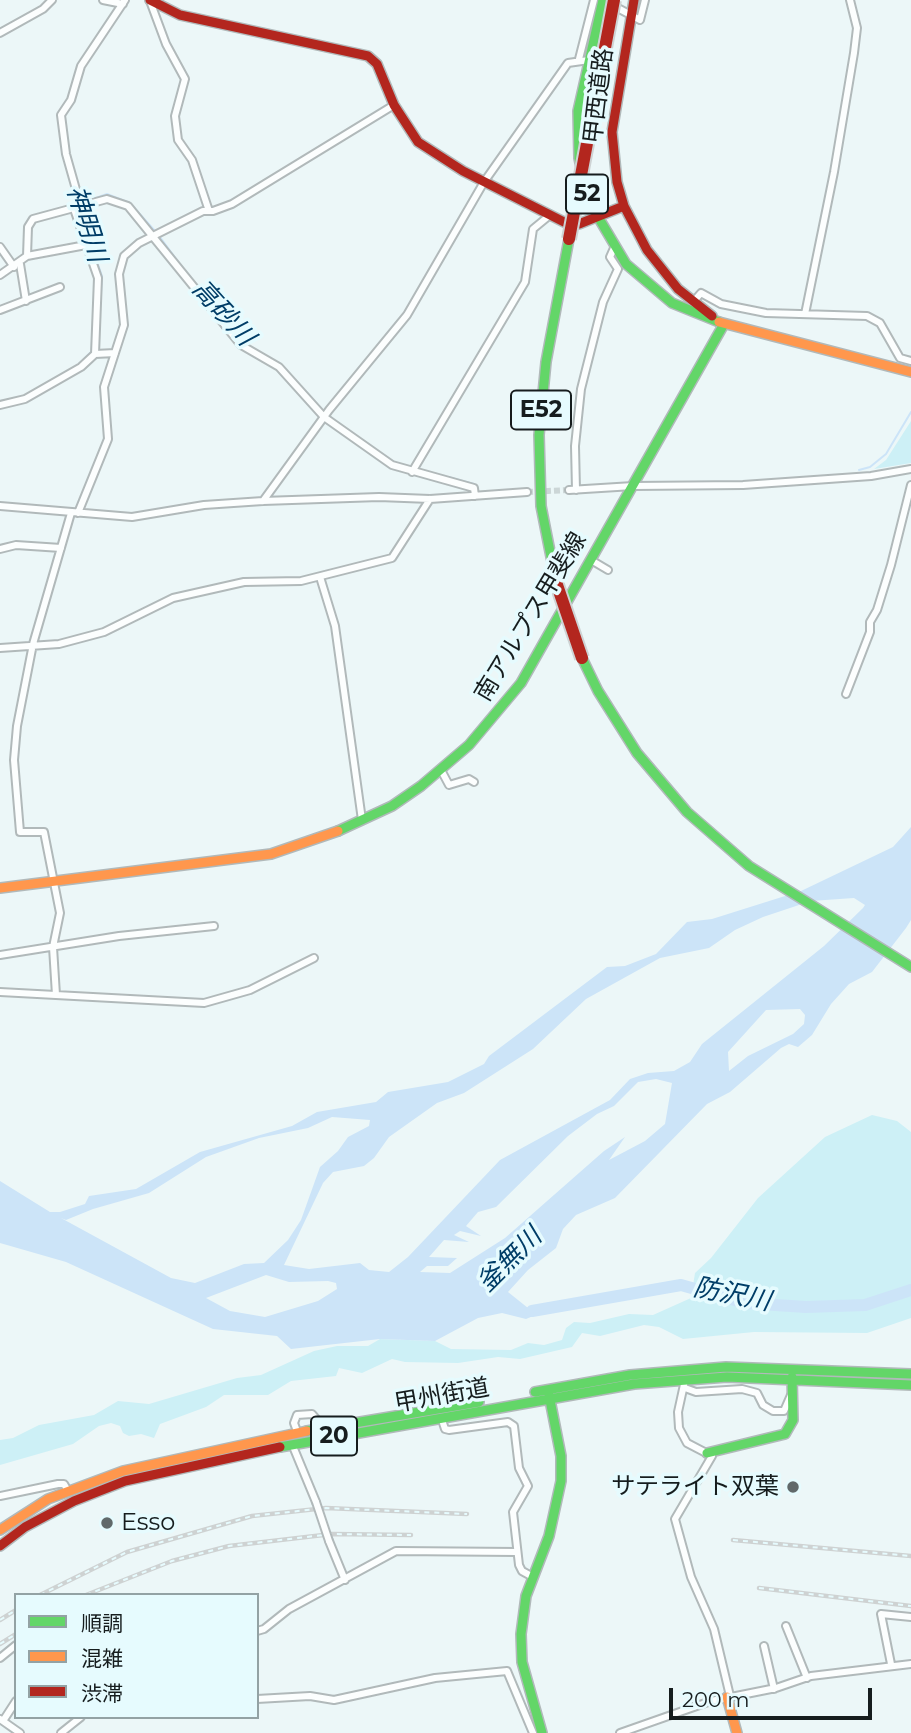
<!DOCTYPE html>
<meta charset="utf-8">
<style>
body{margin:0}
#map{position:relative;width:911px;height:1733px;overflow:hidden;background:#ecf7f8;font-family:Montserrat,"Noto Sans JP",sans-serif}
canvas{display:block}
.legend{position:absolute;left:14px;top:1593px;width:245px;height:126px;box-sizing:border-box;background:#e6fbfe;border:2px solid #93a2a4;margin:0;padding:9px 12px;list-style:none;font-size:21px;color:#161d1e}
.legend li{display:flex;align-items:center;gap:14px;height:35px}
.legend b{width:35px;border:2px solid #93a2a4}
.scale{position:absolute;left:669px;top:1688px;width:203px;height:32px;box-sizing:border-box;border:4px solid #161d1e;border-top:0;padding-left:9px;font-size:21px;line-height:24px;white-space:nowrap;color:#161d1e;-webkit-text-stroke:5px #e6fbfe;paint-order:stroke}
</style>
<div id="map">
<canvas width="911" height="1733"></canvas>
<ul class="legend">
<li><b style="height:9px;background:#63d668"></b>順調</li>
<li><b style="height:9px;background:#ff974d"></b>混雑</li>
<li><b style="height:9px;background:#b3261e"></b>渋滞</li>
</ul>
<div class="scale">200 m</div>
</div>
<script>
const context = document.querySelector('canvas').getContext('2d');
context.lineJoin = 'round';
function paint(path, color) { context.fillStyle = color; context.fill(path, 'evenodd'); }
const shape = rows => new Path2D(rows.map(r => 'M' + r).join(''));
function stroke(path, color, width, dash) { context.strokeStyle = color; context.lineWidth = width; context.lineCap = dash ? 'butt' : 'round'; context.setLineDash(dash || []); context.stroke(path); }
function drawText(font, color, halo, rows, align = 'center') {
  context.font = font + ' Montserrat,"Noto Sans JP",sans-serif'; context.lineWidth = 7; context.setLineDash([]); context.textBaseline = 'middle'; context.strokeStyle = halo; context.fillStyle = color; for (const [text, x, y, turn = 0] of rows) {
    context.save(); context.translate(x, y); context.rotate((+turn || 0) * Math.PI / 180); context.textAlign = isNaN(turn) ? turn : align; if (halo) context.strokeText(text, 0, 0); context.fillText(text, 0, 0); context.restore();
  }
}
paint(shape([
 [911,421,911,463,874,469,886,460],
 [872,1115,897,1121,911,1132,911,1318,867,1333,754,1332,683,1339,659,1327,644,1325,600,1336,582,1333,572,1347,520,1359,498,1357,458,1363,405,1362,392,1359,362,1373,339,1368,336,1376,291,1381,268,1395,224,1395,206,1407,160,1424,154,1438,141,1434,129,1436,123,1433,120,1426,111,1423,99,1426,73,1444,0,1465,0,1440,13,1438,39,1425,94,1415,118,1401,149,1404,237,1378,261,1375,314,1351,337,1346,368,1346,380,1339,435,1341,451,1349,511,1350,528,1343,544,1345,562,1340,566,1328,574,1322,590,1323,629,1314,653,1315,691,1298,695,1273,711,1258,758,1198,825,1137]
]), '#cdf0f6');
paint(shape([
 [911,827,911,920,906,928,872,972,849,984,831,1004,812,1035,798,1047,789,1044,781,1048,730,1092,707,1104,615,1198,576,1215,563,1229,556,1248,528,1270,508,1292,528,1308,550,1309,526,1319,502,1313,478,1318,435,1341,380,1339,291,1349,277,1336,213,1329,66,1262,0,1243,0,1181,50,1212,60,1212,85,1204,89,1196,136,1189,200,1152,292,1126,317,1112,376,1102,388,1092,448,1082,484,1064,489,1056,607,967,625,966,656,954,687,922,712,919,801,891,893,847],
 [854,898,865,905,863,908,824,946,702,1044,690,1062,674,1071,648,1073,630,1079,610,1100,500,1160,408,1257,389,1272,369,1270,360,1263,309,1269,284,1265,323,1183,333,1172,364,1166,374,1158,389,1137,437,1103,464,1093,533,1049,586,999,660,958,709,948,735,930,763,917,811,901],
 [800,1009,805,1015,804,1024,793,1034,748,1056,729,1071,728,1052,766,1010],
 [656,1079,672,1083,665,1124,645,1141,609,1160,625,1137,604,1151,505,1238,450,1273,420,1272,427,1266,448,1266,457,1258,429,1257,444,1240,469,1242,454,1235,460,1231,481,1236,466,1226,478,1212,496,1207,568,1136,597,1114,614,1106,638,1082],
 [332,1117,370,1120,369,1126,348,1137,338,1151,320,1167,301,1220,288,1240,264,1263,244,1264,195,1283,171,1278,61,1218,66,1220,93,1209,149,1193,206,1157,259,1138,308,1128],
 [266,1275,289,1282,328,1281,336,1283,337,1289,318,1301,265,1317,230,1311,206,1298]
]), '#cce4f8');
stroke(shape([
 [74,195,102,276,98,345],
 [87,201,107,194,130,203,155,231],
 [160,237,182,267],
 [76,367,92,351],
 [286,370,320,408],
 [24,396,53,380],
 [0,401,12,399],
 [330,417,341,425],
 [383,455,396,463],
 [859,470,870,467,886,454,911,412],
 [448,477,474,484]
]), '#cce4f8', 2);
stroke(shape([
 [532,1311,681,1285,745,1303,806,1307,865,1305,911,1290]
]), '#cce4f8', 12);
stroke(shape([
 [527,492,569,490]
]), '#ccd6d7', 6, [6, 3]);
const street = shape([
 [103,0,123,4],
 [150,1,166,44,185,79,175,116,178,140,192,160,209,211],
 [614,6,640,20,645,0],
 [0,33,43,9,52,0],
 [579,59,594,0],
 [81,207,66,154,61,115,71,100,81,66,125,0],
 [0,247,14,267],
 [27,256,86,245],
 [20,264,26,301],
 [0,275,27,256,28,227,33,219,107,199,128,206,241,345,279,367,324,417,392,465,474,488,475,496],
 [694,301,701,293,721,304,766,313,867,316,880,323,900,358,911,361],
 [0,310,60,287],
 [805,314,834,172,854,53,857,28,850,0],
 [95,354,115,353],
 [0,405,25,399,81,367,95,354,98,278,74,209],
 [412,472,525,282,533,229,550,215],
 [569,490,633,486,743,485,871,476,911,469],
 [576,490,575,446,581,389,603,302,618,269,610,257,614,248],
 [263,501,329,410,407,315,484,182,568,63,589,60],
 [0,506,132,517,204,505,263,501,379,497,430,499,527,492],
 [78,513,108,439,104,387,124,325,119,274,124,256,139,243,203,211,213,211,232,204,394,105],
 [0,549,16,545,61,548],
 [591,560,608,570],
 [320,577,335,626,362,820],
 [0,648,59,644,104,632,173,598,244,582,301,581,392,558,430,499],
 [846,694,870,632,870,622,877,610,891,565,911,485],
 [441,770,449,785,469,779,474,782],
 [0,955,119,936,214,926],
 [0,992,204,1003,250,990,314,958],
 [56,995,53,947,60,913,44,832,20,832,14,760,17,726,33,644,71,513],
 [685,1380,678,1412,679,1428,687,1443,712,1456,675,1519,691,1577,714,1629,730,1696],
 [685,1388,696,1392,742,1389,757,1393,763,1405,773,1411,784,1411,791,1395],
 [441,1417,445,1429,449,1430,508,1422,514,1426,519,1468,528,1486,513,1512,519,1565,522,1571,533,1577],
 [298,1434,294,1423,297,1415,312,1414,324,1428],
 [292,1444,316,1502],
 [0,1496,58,1484,64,1484,68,1491],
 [329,1541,345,1580],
 [786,1626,807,1678],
 [257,1631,264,1629,289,1609,396,1551,517,1552],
 [764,1646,774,1689],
 [0,1658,16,1645],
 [891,1664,881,1614,911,1617],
 [257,1699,310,1696,334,1700,435,1678,507,1671,533,1733],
 [0,1719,20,1733],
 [3,1721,16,1701],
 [61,1733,81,1717],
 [620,1733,711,1701,776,1688,811,1676,911,1664]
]);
const fast = shape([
 [603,0,578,111,579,158,588,200,626,264,672,303,719,322],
 [556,582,541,506,539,435,546,362,569,239],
 [582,658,598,691,637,753,687,812,749,866,911,967],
 [338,831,392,806,421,786,469,745,521,683,724,324],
 [535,1392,630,1375,726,1367,911,1374],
 [307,1431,479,1402],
 [280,1447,634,1384,727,1377,911,1385],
 [707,1453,785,1434,793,1420,792,1377],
 [542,1733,522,1662,521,1634,526,1596,549,1536,561,1481,561,1456,549,1395]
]);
const slow = shape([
 [719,322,911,372],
 [0,888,271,854,338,831],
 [0,1530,48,1499,123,1471,307,1431],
 [727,1697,737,1733]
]);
const jam = shape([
 [150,0,180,15,368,56,377,64,394,105,418,142,463,171,566,223,579,224,624,206],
 [634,0,612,132,617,182,624,206,647,250,678,289,712,316],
 [0,1546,25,1527,74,1501,125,1481,280,1447]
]);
stroke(street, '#b1b9ba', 10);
stroke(fast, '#b1b9ba', 12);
stroke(slow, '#b1b9ba', 12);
stroke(jam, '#b1b9ba', 12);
stroke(street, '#fcfefe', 6);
stroke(fast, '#63d668', 9);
stroke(slow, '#ff974d', 9);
stroke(jam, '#b3261e', 9);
const rail = shape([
 [733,1540,911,1556],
 [759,1588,911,1606],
 [40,1595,127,1552,252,1516,326,1508,467,1514],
 [86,1595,172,1561,229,1546,332,1534,411,1535],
 [0,1620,16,1610],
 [0,1644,16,1634]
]);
stroke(rail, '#ced2d2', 4.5);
stroke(rail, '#e6fbfe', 2, [5]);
const streetBridge = shape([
 [316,1502,329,1541]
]);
const jamBridge = shape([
 [569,239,614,0],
 [556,582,582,658]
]);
stroke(streetBridge, '#b1b9ba', 10, []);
stroke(jamBridge, '#ced3d4', 16, []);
stroke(streetBridge, '#fcfefe', 6);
stroke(jamBridge, '#b3261e', 12);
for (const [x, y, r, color] of [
 [793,1487,7,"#61696a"],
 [107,1523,7,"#61696a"]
]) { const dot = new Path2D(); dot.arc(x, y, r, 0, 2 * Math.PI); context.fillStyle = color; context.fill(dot); stroke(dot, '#e6fbfe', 2.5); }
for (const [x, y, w] of [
 [587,194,42],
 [541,410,60],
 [334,1436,46]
]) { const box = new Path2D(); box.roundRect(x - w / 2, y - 19.5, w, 39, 5); context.fillStyle = '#e6fbfe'; context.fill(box); stroke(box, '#161d1e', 2); }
drawText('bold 23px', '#161d1e', null, [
 ["52",587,194],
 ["E52",541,410],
 ["20",334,1436]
]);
drawText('24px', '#161d1e', '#e6fbfe', [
 ["甲西道路",599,96,-83],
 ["南アルプス甲斐線",531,617,-59],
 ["甲州街道",442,1396,-10]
]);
drawText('24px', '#161d1e', '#e6fbfe', [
 ["サテライト双葉",779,1487],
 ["Esso",121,1523,"left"]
], 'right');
drawText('italic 26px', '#003d67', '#e6fbfe', [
 ["神明川",86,224,73],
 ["高砂川",223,313,48],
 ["釜無川",510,1260,-45],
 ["防沢川",732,1295,11]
]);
</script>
